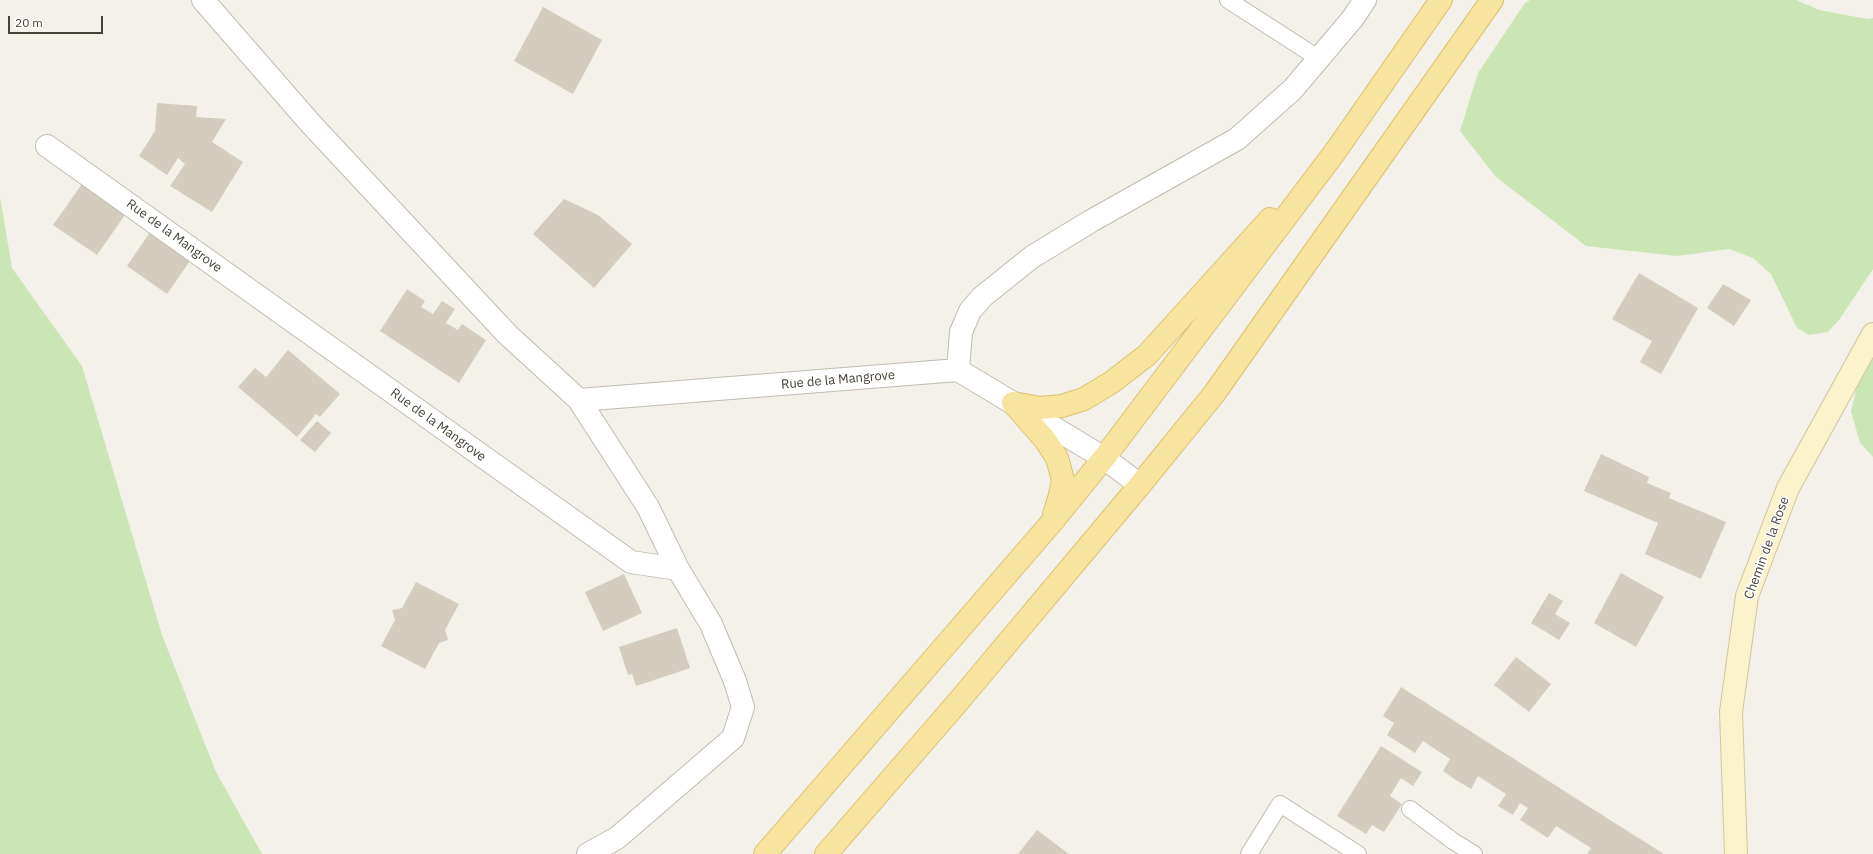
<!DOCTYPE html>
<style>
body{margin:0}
#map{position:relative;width:1873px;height:854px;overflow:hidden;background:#f3f1e9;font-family:"IBM Plex Sans",sans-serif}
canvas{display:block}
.scale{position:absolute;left:8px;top:16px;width:95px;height:18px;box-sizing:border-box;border:2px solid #474238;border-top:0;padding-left:5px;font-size:12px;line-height:14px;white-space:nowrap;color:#474238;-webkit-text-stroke:3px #fff;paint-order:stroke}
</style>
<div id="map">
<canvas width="1873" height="854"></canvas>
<div class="scale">20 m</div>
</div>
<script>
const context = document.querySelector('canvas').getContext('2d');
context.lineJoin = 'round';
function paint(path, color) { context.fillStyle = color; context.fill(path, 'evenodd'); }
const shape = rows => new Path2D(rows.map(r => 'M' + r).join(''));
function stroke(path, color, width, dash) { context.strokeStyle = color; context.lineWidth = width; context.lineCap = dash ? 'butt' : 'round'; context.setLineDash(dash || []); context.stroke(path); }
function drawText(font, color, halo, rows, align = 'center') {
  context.font = font + ' "IBM Plex Sans",sans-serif'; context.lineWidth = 3; context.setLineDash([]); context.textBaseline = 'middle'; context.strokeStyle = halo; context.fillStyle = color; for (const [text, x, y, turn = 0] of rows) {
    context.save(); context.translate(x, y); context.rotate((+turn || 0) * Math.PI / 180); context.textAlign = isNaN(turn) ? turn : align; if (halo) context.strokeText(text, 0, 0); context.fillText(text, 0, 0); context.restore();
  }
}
paint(shape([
 [1530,0,1796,0,1819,10,1867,19,1873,18,1873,269,1839,320,1828,332,1809,335,1797,328,1771,274,1753,258,1729,249,1677,256,1586,246,1496,177,1460,131,1478,73,1525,3],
 [0,197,12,268,82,366,162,635,216,772,262,854,0,854],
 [1873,356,1873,457,1860,443,1851,411,1858,382]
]), '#cce5b5');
paint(shape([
 [543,7,602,40,573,94,514,61],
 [157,103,197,106,196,117,226,119,212,142,243,162,212,212,170,186,185,164,178,158,167,175,139,156,155,131],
 [82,184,125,215,97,255,53,225],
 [564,199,598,215,632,244,594,288,533,234],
 [150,232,190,261,167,294,127,266],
 [1639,273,1698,308,1661,374,1640,362,1652,341,1612,319],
 [1723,284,1751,300,1734,326,1707,308],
 [407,289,425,301,421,307,433,314,442,301,455,309,446,323,458,330,462,324,486,340,459,383,380,331],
 [288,350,340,394,320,417,316,414,297,437,238,387,255,368,266,377],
 [317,421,331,433,315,452,300,440],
 [1601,454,1649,477,1647,483,1671,493,1669,498,1726,522,1701,579,1645,554,1658,523,1584,491],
 [1621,573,1664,597,1636,647,1594,623],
 [624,574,642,613,603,631,585,592],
 [416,582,459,604,445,630,448,640,439,643,425,669,381,646,395,620,392,610,402,608],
 [1549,593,1563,601,1555,614,1570,623,1559,640,1531,623],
 [677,628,690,668,636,686,632,674,628,675,619,647],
 [1516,657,1551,684,1529,712,1494,685],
 [1401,687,1610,820,1664,854,1587,854,1591,848,1556,826,1548,838,1520,820,1528,808,1520,803,1513,815,1498,806,1506,794,1478,776,1471,789,1456,780,1443,771,1450,759,1423,741,1415,753,1387,735,1394,723,1383,716],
 [1381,746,1422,772,1413,786,1401,778,1390,796,1402,804,1384,832,1372,825,1366,834,1337,816],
 [1037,830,1069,854,1018,854]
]), '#d4cdbf');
const service = shape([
 [1228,0,1318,58],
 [1410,809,1453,841,1474,854],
 [1249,854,1280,804,1358,854]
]);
const minor = shape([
 [203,0,311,124,507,334,579,400,958,370,1104,458,1140,485],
 [47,146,631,562,678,569,648,507,579,400],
 [958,370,961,332,970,311,982,297,1032,257,1091,221,1237,139,1293,89,1353,18,1365,0],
 [588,854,617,838,733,738,743,707,735,681,711,624,678,569]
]);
const secondary = shape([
 [1736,854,1731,712,1747,596,1788,488,1873,334]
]);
const primary = shape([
 [1013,403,1040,408,1062,406,1084,399,1112,382,1147,355,1270,219],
 [1013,403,1046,441,1057,458,1063,480,1060,495,1054,515],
 [765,854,1052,522,1104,458,1335,152,1441,0],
 [826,854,958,702,1140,485,1214,394,1492,0]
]);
stroke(service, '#c1bcaf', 18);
stroke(minor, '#c1bcaf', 24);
stroke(secondary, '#d0c69c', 24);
stroke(primary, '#dcc26f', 24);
stroke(service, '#fff', 16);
stroke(minor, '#fff', 22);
stroke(secondary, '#fbf3cc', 22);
stroke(primary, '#f7e49e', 22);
drawText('13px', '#474238', '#fff', [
 ["Rue de la Mangrove",174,236,36],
 ["Rue de la Mangrove",838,380,-5],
 ["Rue de la Mangrove",438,425,36],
 ["Chemin de la Rose",1767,548,-70]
]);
</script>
